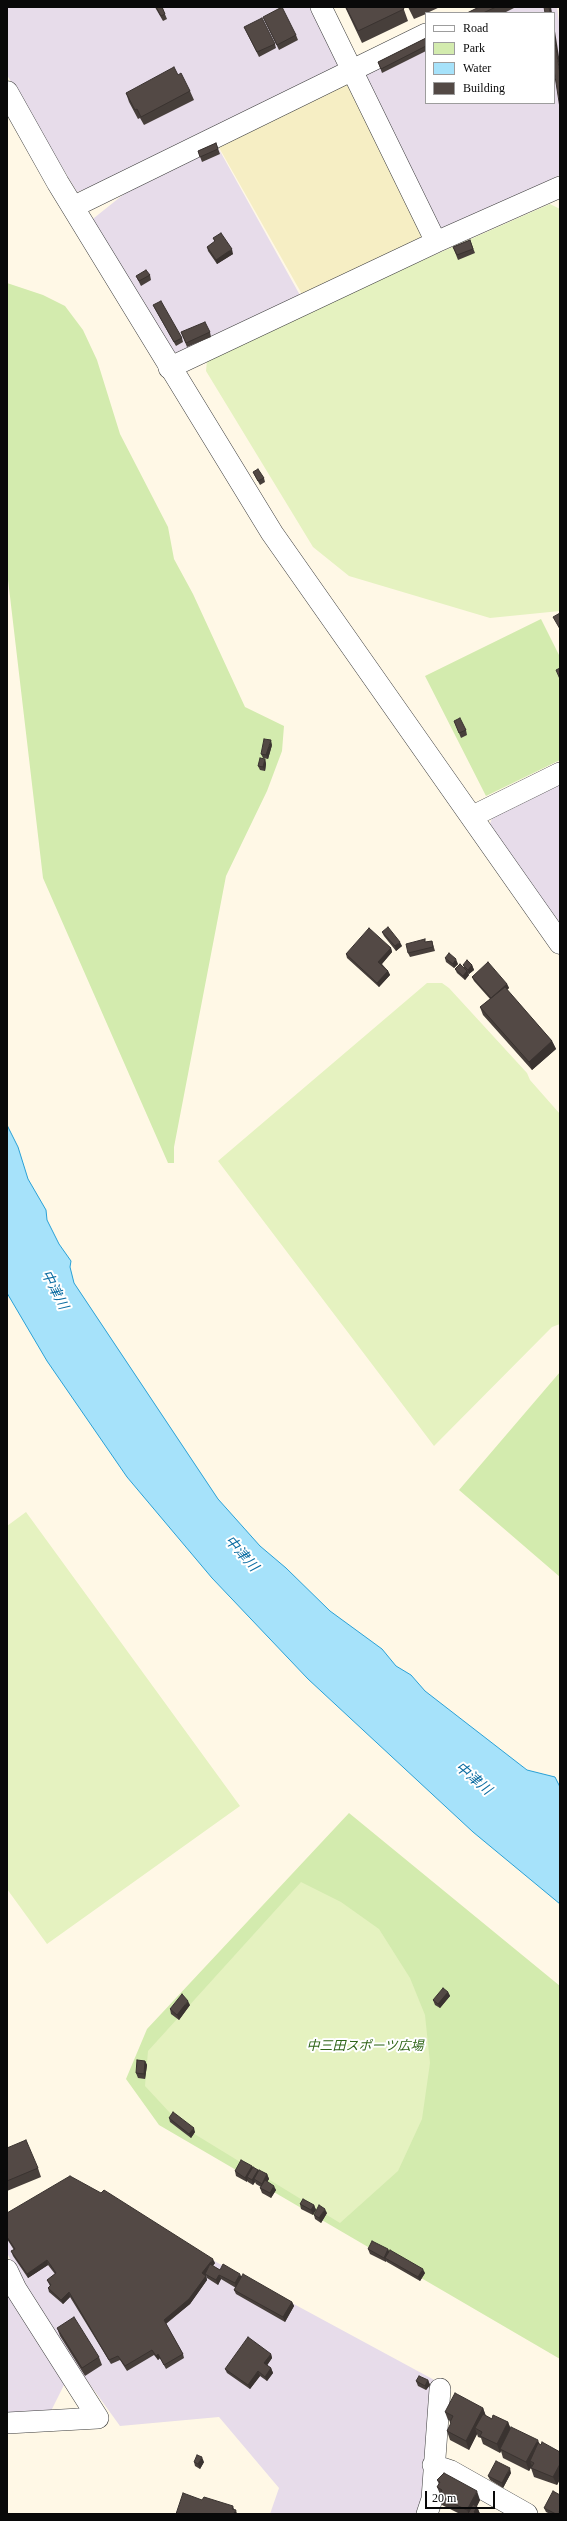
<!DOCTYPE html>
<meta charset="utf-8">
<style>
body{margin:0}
#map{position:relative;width:567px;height:2521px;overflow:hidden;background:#fff8e6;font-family:"Times New Roman",serif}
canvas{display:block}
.frame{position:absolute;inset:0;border:8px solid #090909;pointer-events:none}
.legend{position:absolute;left:425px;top:12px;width:130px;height:92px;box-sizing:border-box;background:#fff;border:1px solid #9d9d9d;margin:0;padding:5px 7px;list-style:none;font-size:12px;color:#090909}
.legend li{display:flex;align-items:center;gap:8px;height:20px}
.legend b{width:20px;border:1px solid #9d9d9d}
.scale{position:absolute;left:425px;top:2491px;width:70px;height:18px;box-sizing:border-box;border:2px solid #090909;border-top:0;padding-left:5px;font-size:12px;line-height:14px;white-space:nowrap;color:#090909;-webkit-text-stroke:3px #fff;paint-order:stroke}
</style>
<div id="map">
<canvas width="567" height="2521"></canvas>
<div class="frame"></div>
<ul class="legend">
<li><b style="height:5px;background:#fff"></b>Road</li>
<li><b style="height:11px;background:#d3ebae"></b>Park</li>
<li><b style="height:11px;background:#a6e2fa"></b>Water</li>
<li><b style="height:11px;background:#534945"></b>Building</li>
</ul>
<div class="scale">20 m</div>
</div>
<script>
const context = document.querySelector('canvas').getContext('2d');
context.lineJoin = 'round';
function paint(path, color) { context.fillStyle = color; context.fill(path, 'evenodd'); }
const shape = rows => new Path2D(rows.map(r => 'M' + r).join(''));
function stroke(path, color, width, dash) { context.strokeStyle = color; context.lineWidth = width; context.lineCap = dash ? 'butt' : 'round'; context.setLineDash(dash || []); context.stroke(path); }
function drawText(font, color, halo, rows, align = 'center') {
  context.font = font + ' "Times New Roman","Noto Sans JP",serif'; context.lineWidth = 4; context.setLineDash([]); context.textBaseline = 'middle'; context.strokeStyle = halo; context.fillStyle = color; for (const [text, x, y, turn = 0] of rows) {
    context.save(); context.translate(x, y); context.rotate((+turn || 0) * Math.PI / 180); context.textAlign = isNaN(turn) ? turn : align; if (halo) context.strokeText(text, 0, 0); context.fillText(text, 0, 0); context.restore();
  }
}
paint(shape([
 [7,7,310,7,341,70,136,171,77,192,7,75],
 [487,7,557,7,560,29,560,175,445,230,437,229,362,78,366,68,426,38,426,103,554,103,554,13,475,13],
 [216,144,301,297,182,354,170,351,89,222,139,182],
 [560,782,560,927,531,888,490,824,493,815],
 [73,2179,218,2263,438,2382,421,2514,270,2514,279,2488,219,2417,120,2426,46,2324,7,2253,7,2217],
 [7,2294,66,2381,50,2413,7,2415]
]), '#e7dcea');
paint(shape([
 [345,80,425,236,303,296,217,144]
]), '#f6eec4');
paint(shape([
 [7,283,43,295,65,306,83,330,97,360,120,434,168,527,174,559,193,594,245,707,284,726,282,751,267,791,226,876,174,1147,174,1163,168,1163,43,878,7,571],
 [541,619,560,657,560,760,486,796,425,676],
 [560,1372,560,1577,459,1490],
 [349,1813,560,1986,560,2359,159,2125,126,2079,147,2029]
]), '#d3ebae');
paint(shape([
 [550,204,560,209,560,611,490,618,349,576,313,547,206,371,207,361,335,299],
 [427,983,442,983,449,988,527,1073,530,1080,560,1114,560,1324,552,1327,434,1446,218,1161],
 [26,1512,240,1806,47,1944,7,1889,7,1526],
 [301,1882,341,1902,379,1929,410,1978,425,2015,430,2063,422,2119,398,2171,340,2223,183,2127,145,2086,148,2051]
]), '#e5f2c0');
const water = shape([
 [7,1125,18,1147,28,1179,46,1210,47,1220,59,1244,71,1261,70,1267,74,1283,218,1499,260,1546,286,1568,330,1611,382,1649,396,1666,411,1675,425,1691,527,1770,555,1777,560,1787,560,1904,473,1832,308,1679,212,1578,127,1477,47,1361,7,1293,7,1125]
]);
paint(water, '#a6e2fa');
stroke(water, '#29a0d6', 1);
const minor = shape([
 [73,207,426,34],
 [436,242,560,187],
 [169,368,436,242,321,7],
 [473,816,560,773],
 [7,2270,16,2289,98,2418,7,2423],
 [433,2465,451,2471,527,2514],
 [427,2514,432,2499,440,2389]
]);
const tertiary = shape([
 [7,92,58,183,272,533,560,943]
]);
stroke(minor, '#3c3c3c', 22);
stroke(tertiary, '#3c3c3c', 23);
stroke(minor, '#fff', 21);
stroke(tertiary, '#fff', 22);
paint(shape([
 [155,7,162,7,167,19,163,21,156,9],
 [345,7,403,7,408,21,362,43],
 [408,7,440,7,427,13,426,13,426,14,414,19],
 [479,7,516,7,504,13,467,13],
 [263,17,296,35,298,40,279,50],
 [244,27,275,44,276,48,259,57],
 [426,38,426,51,382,73,378,62],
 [178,75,190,91,194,100,144,125,140,118,138,119,129,102,126,93],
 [216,143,220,154,202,162,198,151],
 [213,238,233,254,217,264,208,251,207,247,215,242],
 [470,240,475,253,458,260,453,247],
 [150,275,151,280,141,286,136,276],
 [153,305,182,338,183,342,176,346,155,309],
 [181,332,210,332,211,337,187,347],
 [253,472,264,478,265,482,260,485,255,476],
 [454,721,466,730,467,735,461,738],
 [272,745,268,759,263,758,261,754],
 [265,759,266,764,265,771,260,770,258,766],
 [382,932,402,946,396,951,384,936],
 [432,941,435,951,410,957,408,953,425,942],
 [391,948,392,952,382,964,388,971,390,975,379,987,347,958,346,954],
 [445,958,458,964,454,968,446,962],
 [463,965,472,965,474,970,469,974,468,973,469,975,465,980,457,973,455,969,464,967],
 [472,977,507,984,509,988,507,990,552,1041,556,1049,532,1070,483,1015,480,1007,490,999,474,981],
 [448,1992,450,1996,440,2008,435,2005,433,2000],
 [190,2005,179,2020,171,2014,170,2009],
 [145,2061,147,2065,145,2079,138,2078,136,2073],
 [169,2118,195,2132,191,2138,170,2122],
 [7,2148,38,2168,41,2177,7,2191],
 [252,2166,253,2168,258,2170,259,2171,267,2174,269,2179,267,2182,276,2190,271,2198,262,2193,260,2188,261,2187,256,2184,255,2182,253,2185,248,2182,248,2180,247,2182,236,2176,235,2171],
 [300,2204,314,2205,316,2210,313,2215,301,2209],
 [7,2213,215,2263,213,2266,220,2270,241,2277,292,2302,294,2306,285,2322,236,2294,234,2290,236,2288,221,2279,218,2285,207,2278,206,2275,207,2280,190,2304,166,2324,183,2354,184,2358,166,2369,160,2358,158,2360,154,2355,127,2371,120,2360,111,2364,70,2297,63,2304,49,2292,48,2288,50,2286,47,2280,55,2274,48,2265,28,2278,13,2256,11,2251,14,2250,7,2239],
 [327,2213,321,2223,315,2219,314,2215],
 [368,2249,388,2249,389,2252,425,2273,420,2281,387,2262,386,2261,386,2262,370,2254],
 [57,2328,99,2357,102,2365,85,2376,60,2336],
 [271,2354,272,2358,267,2365,271,2368,273,2373,267,2381,260,2376,250,2389,227,2373,225,2369],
 [428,2380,430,2385,426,2390,418,2386,416,2381],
 [483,2408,486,2416,492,2419,508,2422,511,2429,539,2444,560,2452,560,2485,559,2481,557,2485,534,2477,531,2468,532,2466,529,2471,503,2458,501,2451,500,2453,483,2444,481,2438,478,2437,477,2434,469,2450,450,2440,447,2431,451,2425,450,2422,450,2421,448,2420,445,2412],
 [194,2462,204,2462,200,2469,195,2466],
 [511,2473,503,2488,490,2480,488,2476],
 [437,2480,480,2500,477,2506,480,2514,460,2514,442,2505,439,2497,440,2494,437,2487,439,2484],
 [544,2508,560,2514,550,2514,546,2512]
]), '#473f3b');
paint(shape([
 [549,7,551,7,552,13,550,13],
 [554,25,560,63,560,74,554,36],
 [232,249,233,254,217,264,216,260],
 [271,740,272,745,268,759,266,755],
 [265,759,266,764,265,771,263,767],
 [400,942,402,946,396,951,395,946],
 [391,948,392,952,380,966,378,962],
 [456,959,458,964,454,968,453,964],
 [472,965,474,970,469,974,468,970],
 [388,971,390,975,379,987,377,983],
 [467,971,469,975,465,980,463,976],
 [507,984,509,988,492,1002,491,998],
 [552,1041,556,1049,532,1070,529,1062],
 [448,1992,450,1996,440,2008,438,2004],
 [188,2001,190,2005,179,2020,177,2015],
 [145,2061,147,2065,145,2079,144,2074],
 [194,2128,195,2132,191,2138,189,2134],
 [252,2166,254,2171,247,2177,248,2180,247,2182,245,2178],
 [258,2170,260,2174,254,2179,255,2182,253,2185,252,2180],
 [267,2174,269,2179,263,2188,262,2184],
 [274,2186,276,2190,271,2198,270,2193],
 [314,2205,316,2210,313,2215,311,2210],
 [325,2209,327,2213,321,2223,319,2218],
 [388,2249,390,2253,385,2258,386,2261,386,2262,384,2258],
 [213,2259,215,2263,206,2274,205,2274,206,2275,204,2277,202,2273],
 [47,2260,48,2265,28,2278,27,2274],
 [423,2269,425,2273,420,2281,418,2277],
 [240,2274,242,2278,236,2288,235,2283],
 [219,2275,221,2279,218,2285,216,2280],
 [206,2276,207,2280,190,2304,165,2324,164,2320],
 [69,2292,70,2297,63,2304,61,2300],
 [292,2302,294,2306,285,2322,283,2317],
 [158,2354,160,2358,158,2360,156,2356],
 [271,2354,272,2358,266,2367,264,2363],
 [271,2368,273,2373,267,2381,265,2377],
 [258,2371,260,2376,250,2389,248,2385],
 [428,2380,430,2385,426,2390,425,2386],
 [483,2408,486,2417,475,2428,477,2434,469,2450,466,2441],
 [508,2422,511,2431,500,2449,501,2451,500,2453,497,2444],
 [538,2440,541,2448,530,2461,532,2466,529,2471,526,2462],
 [202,2457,204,2462,200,2469,198,2464],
 [560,2464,560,2479,558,2478,559,2481,557,2485,553,2477],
 [510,2468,511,2473,503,2488,502,2483],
 [477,2491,480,2500,473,2514,469,2514,467,2510],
 [233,2506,235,2512,236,2510,237,2514,234,2514,232,2509],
 [477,2507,480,2514,475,2514,474,2512]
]), '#3a3330');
const building = shape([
 [156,7,162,7,165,14,161,16,156,7],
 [282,7,296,35,277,45,263,17,282,7],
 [346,7,403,7,404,9,358,31,346,7],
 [479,7,496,7,483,13,467,13,479,7],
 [544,7,549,7,550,13,545,13,544,7],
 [262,18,275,44,257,52,244,27,262,18],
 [554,36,560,74,560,108,554,70,554,36],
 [426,38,426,46,381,69,378,62,426,38],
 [174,67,178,75,181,73,190,91,141,117,137,109,135,110,126,93,174,67],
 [216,143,218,149,200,157,198,151,216,143],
 [221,233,232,249,216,260,207,247,215,241,213,238,221,233],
 [470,240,473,249,457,255,453,247,470,240],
 [146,270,150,275,139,281,136,276,146,270],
 [161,301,182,338,174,342,153,305,161,301],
 [205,322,210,332,186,343,181,332,205,322],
 [258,469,264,478,258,481,253,472,258,469],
 [560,613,560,629,553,617,560,613],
 [560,668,560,679,556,670,560,668],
 [460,718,466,730,459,733,454,721,460,718],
 [264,739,271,740,266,755,261,754,264,739],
 [260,758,265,759,263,767,258,766,260,758],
 [388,927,400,942,395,946,382,932,388,927],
 [369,928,391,948,378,962,388,971,377,983,346,954,369,928],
 [425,939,425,942,432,941,433,947,408,953,406,944,425,939],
 [449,953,456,959,453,964,445,958,449,953],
 [467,960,472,965,468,970,463,965,467,960],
 [488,962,507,984,491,998,472,977,488,962],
 [460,964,467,971,463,976,455,969,460,964],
 [505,987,552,1041,529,1062,480,1007,505,987],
 [443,1988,448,1992,438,2004,433,2000,443,1988],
 [182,1994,188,2001,177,2015,170,2009,182,1994],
 [137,2060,145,2061,144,2074,136,2073,137,2060],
 [173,2112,194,2128,189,2134,169,2118,173,2112],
 [26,2140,38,2168,7,2181,7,2148,26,2140],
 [241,2160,252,2166,245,2178,235,2171,241,2160],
 [253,2167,258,2170,252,2180,247,2177,253,2167],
 [259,2170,267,2174,262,2184,254,2179,259,2170],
 [70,2176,101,2193,104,2190,213,2259,202,2273,206,2276,189,2299,164,2320,183,2354,164,2365,158,2354,156,2356,152,2350,125,2366,118,2356,109,2360,69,2292,61,2300,48,2288,51,2285,47,2280,56,2273,47,2260,27,2274,11,2251,15,2249,7,2237,7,2213,70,2176],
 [265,2180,274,2186,270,2193,260,2188,265,2180],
 [303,2199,314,2205,311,2210,300,2204,303,2199],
 [319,2205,325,2209,319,2218,314,2215,319,2205],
 [372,2241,388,2249,384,2258,368,2249,372,2241],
 [390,2250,423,2269,418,2277,385,2258,390,2250],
 [210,2264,220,2270,223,2264,240,2274,235,2283,219,2275,216,2280,205,2274,210,2264],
 [243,2274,292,2302,283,2317,234,2290,243,2274],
 [74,2317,99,2357,82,2368,57,2328,74,2317],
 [248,2337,271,2354,264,2363,271,2368,265,2377,258,2371,248,2385,225,2369,248,2337],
 [419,2376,428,2380,425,2386,416,2381,419,2376],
 [455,2393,483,2408,466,2441,447,2431,451,2423,450,2422,453,2416,445,2412,455,2393],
 [483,2414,492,2419,493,2415,508,2422,497,2444,480,2436,482,2432,475,2428,483,2414],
 [511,2427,538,2440,526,2462,500,2449,511,2427],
 [542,2442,560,2452,560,2455,559,2456,560,2457,560,2464,553,2477,531,2468,534,2463,530,2461,538,2443,541,2445,542,2442],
 [197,2455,202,2457,198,2464,194,2462,197,2455],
 [496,2461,510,2468,502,2483,488,2476,496,2461],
 [444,2473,477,2491,467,2510,439,2497,442,2490,437,2487,440,2482,437,2480,444,2473],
 [560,2473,560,2479,558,2478,560,2473],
 [553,2491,560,2495,560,2510,558,2514,556,2514,544,2508,553,2491],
 [183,2493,202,2500,204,2497,233,2506,232,2509,236,2510,234,2514,176,2514,183,2493],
 [473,2504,477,2507,474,2512,477,2514,468,2514,473,2504]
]);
paint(building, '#534945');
stroke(building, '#3a3330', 1);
drawText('italic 13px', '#2e6417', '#fff', [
 ["中三田スポーツ広場",365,2047]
]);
drawText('italic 14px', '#0c6da2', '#fff', [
 ["中津川",54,1290,63],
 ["中津川",241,1554,48],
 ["中津川",473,1779,40]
]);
</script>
